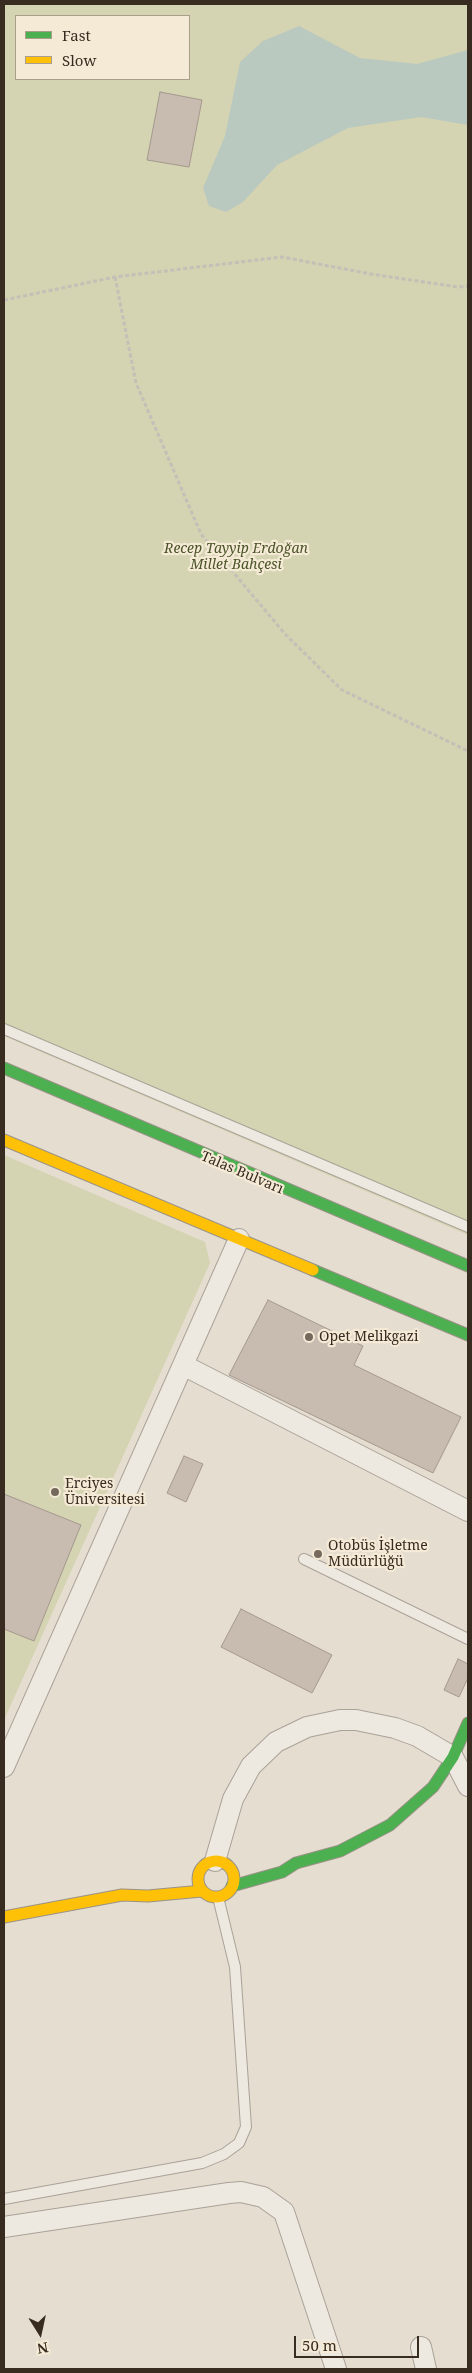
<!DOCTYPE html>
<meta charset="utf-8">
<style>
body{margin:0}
#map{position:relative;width:472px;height:2373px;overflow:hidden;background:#e5ddcf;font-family:"Noto Serif",serif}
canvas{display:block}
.frame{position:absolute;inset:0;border:5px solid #382b20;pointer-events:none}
.legend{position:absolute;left:15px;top:15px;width:175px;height:65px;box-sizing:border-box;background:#f4ead6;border:1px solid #a99e8d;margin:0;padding:6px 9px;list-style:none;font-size:15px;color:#382b20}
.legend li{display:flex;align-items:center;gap:10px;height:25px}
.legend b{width:25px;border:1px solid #a99e8d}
.north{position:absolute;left:15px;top:2308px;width:50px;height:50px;-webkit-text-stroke:4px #f4ead6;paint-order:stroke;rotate:170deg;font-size:14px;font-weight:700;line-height:20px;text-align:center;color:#382b20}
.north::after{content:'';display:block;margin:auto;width:18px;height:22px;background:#382b20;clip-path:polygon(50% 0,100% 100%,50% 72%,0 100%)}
.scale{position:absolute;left:294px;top:2336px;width:125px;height:22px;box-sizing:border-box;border:2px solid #382b20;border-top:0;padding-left:6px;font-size:15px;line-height:18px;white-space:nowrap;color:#382b20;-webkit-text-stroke:4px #f4ead6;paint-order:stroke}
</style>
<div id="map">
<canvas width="472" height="2373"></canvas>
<div class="frame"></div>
<ul class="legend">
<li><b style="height:6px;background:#4caf50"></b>Fast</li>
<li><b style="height:6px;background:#ffc107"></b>Slow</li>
</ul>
<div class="north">N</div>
<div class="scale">50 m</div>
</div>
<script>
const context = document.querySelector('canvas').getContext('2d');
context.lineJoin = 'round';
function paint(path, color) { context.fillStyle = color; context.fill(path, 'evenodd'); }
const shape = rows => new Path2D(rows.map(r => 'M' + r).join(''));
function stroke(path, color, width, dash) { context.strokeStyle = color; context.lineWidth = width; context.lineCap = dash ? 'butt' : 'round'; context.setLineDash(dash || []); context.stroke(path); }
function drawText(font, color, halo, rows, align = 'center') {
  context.font = font + ' "Noto Serif",serif'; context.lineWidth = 4.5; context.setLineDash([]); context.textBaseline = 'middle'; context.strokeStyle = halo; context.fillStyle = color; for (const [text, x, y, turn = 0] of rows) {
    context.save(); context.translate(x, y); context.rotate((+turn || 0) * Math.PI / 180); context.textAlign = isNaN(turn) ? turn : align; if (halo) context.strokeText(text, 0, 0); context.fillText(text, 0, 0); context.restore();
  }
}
paint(shape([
 [4,4,468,4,468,1235,4,1036],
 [16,16,189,16,189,79,16,79],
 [4,1155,205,1242,210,1263,4,1720]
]), '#d4d3b2');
paint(shape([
 [299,26,360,58,417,64,468,50,468,125,421,117,348,128,277,165,243,202,226,212,209,206,203,188,225,136,240,62,263,41]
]), '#bac9bf');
const building = shape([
 [160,92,202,100,189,167,147,160,160,92],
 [268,1300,363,1346,354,1365,461,1417,433,1473,229,1375,268,1300],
 [184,1456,203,1464,186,1502,167,1493,184,1456],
 [4,1494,81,1525,34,1641,4,1629,4,1494],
 [241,1609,332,1655,312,1693,221,1647,241,1609],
 [458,1659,468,1664,468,1678,459,1697,444,1690,458,1659]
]);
paint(building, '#c8bbb0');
stroke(building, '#a5998e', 1);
const lane = shape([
 [4,1029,468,1227],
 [304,1559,468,1639],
 [4,2199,202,2163,224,2154,239,2143,246,2127,235,1967,218,1897]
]);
const street = shape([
 [183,1365,468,1511],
 [4,1767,239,1239],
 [215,1861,233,1799,251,1766,276,1742,307,1727,340,1720,356,1720,395,1728,417,1736,453,1757,468,1786],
 [4,2227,229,2193,241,2192,263,2197,284,2212,336,2369],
 [421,2347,426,2369]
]);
const fast = shape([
 [4,1068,468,1266],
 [313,1270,468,1335],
 [232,1886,282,1872,296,1863,340,1851,390,1825,433,1787,453,1757,468,1723]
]);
const slow = shape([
 [4,1140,313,1270],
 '198 1879a18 18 0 1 1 36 0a18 18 0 1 1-36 0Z',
 [4,1917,122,1895,148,1896,202,1891]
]);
stroke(lane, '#aaa298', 12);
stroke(street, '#aaa298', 22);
stroke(fast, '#9a9288', 13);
stroke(slow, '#9a9288', 13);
stroke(shape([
 [115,277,136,383,201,534,285,634,342,690,468,751],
 [4,300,115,277,282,257,371,274,458,287,468,286]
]), '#c5bfb7', 3, [4, 2.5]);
stroke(lane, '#ede8e0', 10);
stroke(street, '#ede8e0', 20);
stroke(fast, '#4caf50', 11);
stroke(slow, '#ffc107', 11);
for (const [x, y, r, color] of [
 [309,1337,5,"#75695d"],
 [55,1492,5,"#75695d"],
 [318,1554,5,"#75695d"]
]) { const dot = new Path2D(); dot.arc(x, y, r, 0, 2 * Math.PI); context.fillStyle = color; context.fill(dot); stroke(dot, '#f4ead6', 2); }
drawText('italic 14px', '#4a5427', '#f4ead6', [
 ["Recep Tayyip Erdoğan",236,549],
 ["Millet Bahçesi",236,565]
]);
drawText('14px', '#382b20', '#f4ead6', [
 ["Talas Bulvarı",242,1173,23]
]);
drawText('14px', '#382b20', '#f4ead6', [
 ["Opet Melikgazi",319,1337],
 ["Erciyes",65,1484],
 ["Üniversitesi",65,1500],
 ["Otobüs İşletme",328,1546],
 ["Müdürlüğü",328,1562]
], 'left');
</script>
